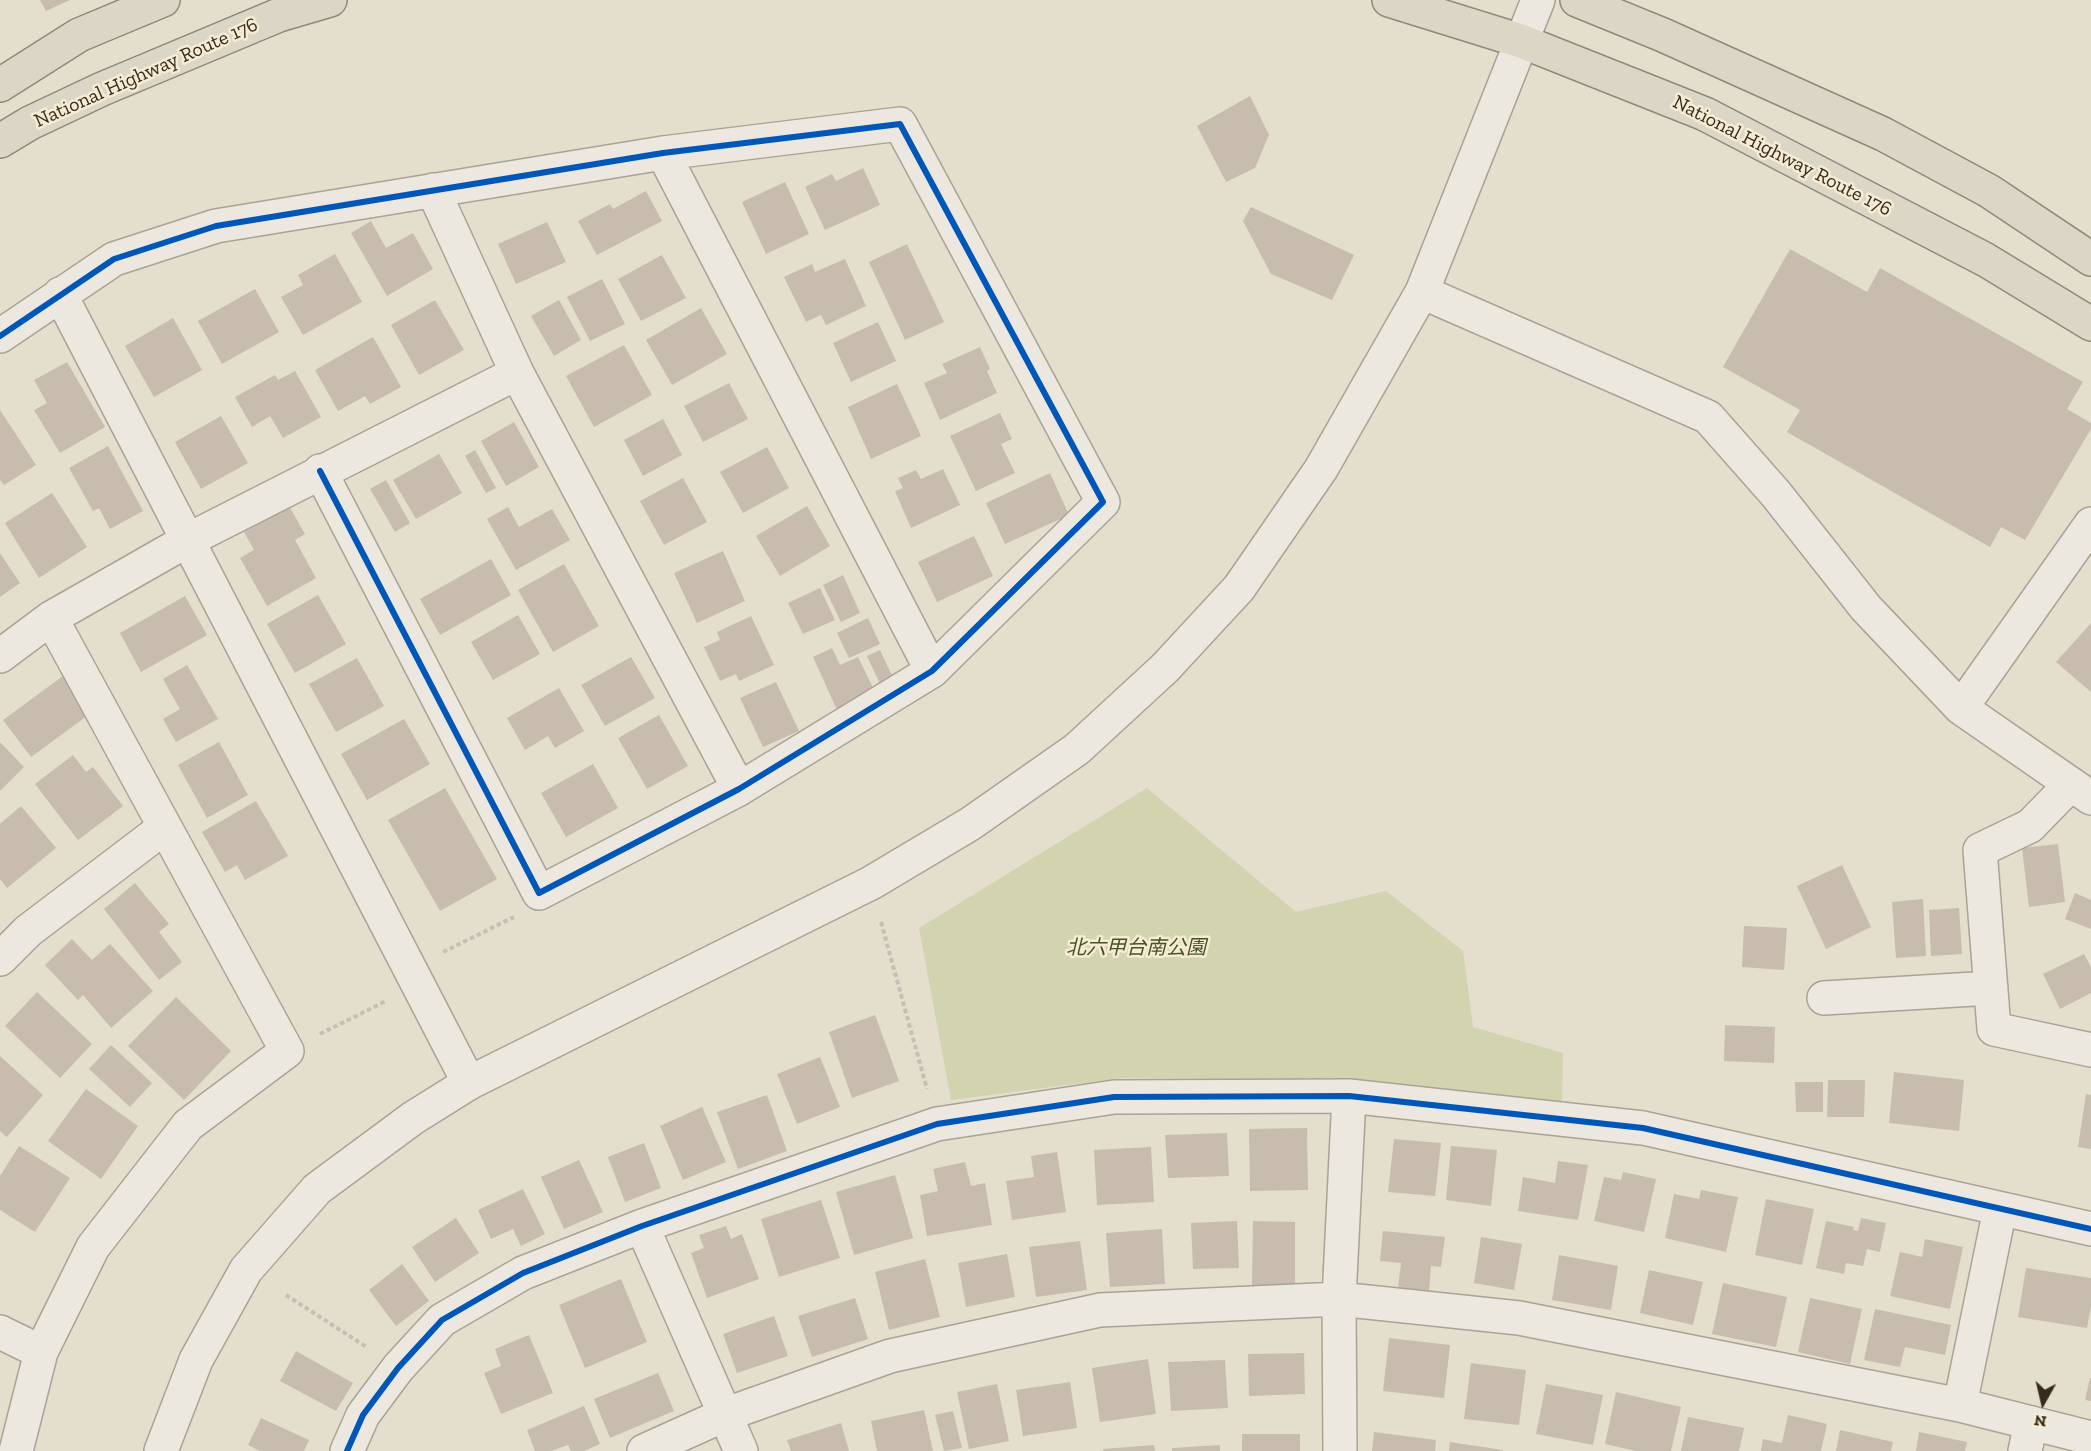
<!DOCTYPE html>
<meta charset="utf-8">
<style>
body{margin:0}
#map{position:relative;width:2091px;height:1451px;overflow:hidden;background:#e4decd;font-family:"Zilla Slab",serif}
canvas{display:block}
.north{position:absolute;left:2013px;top:1373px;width:60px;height:60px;-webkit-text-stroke:4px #f5ecd3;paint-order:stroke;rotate:188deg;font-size:16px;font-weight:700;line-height:24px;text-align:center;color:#382b1e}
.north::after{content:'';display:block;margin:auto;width:21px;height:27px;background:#382b1e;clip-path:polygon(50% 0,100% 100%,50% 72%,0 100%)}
</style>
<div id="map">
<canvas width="2091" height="1451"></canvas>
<div class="north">N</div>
</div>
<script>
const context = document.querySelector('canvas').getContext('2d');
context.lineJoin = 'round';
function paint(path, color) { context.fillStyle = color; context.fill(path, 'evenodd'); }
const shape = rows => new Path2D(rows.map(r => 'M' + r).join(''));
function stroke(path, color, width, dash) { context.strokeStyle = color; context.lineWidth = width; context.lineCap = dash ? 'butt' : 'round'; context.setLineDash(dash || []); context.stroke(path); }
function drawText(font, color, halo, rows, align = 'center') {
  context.font = font + ' "Zilla Slab","Noto Sans JP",serif'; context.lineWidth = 5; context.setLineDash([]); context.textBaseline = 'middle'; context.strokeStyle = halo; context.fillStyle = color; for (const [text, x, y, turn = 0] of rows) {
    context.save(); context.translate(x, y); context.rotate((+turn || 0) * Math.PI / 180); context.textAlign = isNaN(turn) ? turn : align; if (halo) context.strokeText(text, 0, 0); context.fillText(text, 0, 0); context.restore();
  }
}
paint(shape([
 [1147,788,1296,912,1386,891,1463,951,1473,1027,1563,1053,1562,1107,1347,1080,1121,1078,951,1100,919,928]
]), '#d2d4b0');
paint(shape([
 [40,0,70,0,46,11],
 [1250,96,1269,135,1255,168,1226,182,1197,126],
 [863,168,880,205,825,230,805,187,832,174,836,181],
 [785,182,809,234,766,254,742,202],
 [646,191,662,221,597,255,578,221,610,204,613,209],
 [1251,207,1354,255,1332,300,1271,274,1243,221],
 [371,221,386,248,413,233,433,269,387,296,351,233],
 [547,222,566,262,516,284,498,244],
 [907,244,944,322,905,340,869,262],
 [1790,249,1867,292,1880,268,2083,382,2067,409,2091,423,2091,429,2025,540,2001,527,1990,547,1787,432,1800,410,1723,367],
 [335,254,362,302,303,335,281,297,303,285,298,275],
 [662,255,686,298,641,321,618,279],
 [845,259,866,306,826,325,821,315,806,322,784,277,812,264,815,272],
 [602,279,625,324,590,341,567,297],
 [255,289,279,332,222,364,198,321],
 [435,300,464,350,419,375,391,325],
 [559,300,581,340,554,356,531,316],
 [701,308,727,354,672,385,646,340],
 [173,318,202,370,154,397,125,346],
 [878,322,896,361,851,382,833,343],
 [373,337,401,387,370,404,365,396,338,411,315,370],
 [624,345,652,395,594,427,566,376],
 [980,347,990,369,987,371,997,393,940,420,924,383,947,373,942,364],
 [67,362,105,427,60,453,34,410,47,403,34,380],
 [295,371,321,417,283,438,270,416,252,427,235,397,275,375,278,380],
 [729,383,748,419,703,442,684,406],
 [897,384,921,436,871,459,848,407],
 [0,410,36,465,4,485,0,480],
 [1000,413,1012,439,1001,444,1015,473,976,491,950,436],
 [221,416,248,463,201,489,175,442],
 [663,419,682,455,643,476,624,440],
 [514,422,539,467,506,486,481,441],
 [108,446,143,511,110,529,99,508,93,511,69,468],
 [767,447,789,488,743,513,720,472],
 [475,450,496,488,486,493,465,456],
 [439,454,462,493,416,519,393,480],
 [943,469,960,505,911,528,895,491,903,488,898,478,916,470,921,479],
 [1050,473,1069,515,1005,544,986,503],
 [683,478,707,522,664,545,640,501],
 [386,480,410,523,395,532,370,489],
 [52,493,87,547,39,578,5,523],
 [289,506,305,534,295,540,316,578,267,606,240,558,254,550,244,532],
 [807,506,830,546,780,576,756,536],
 [508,507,519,527,552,509,570,540,516,570,487,519],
 [974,536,993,576,937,602,918,562],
 [723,551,745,601,697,623,674,573],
 [0,553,20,583,0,597],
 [491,559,511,595,440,635,420,599],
 [564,564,599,626,553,652,518,590],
 [843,575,860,613,841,622,823,585],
 [820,588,835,620,803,634,788,603],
 [318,595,346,644,295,673,267,624],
 [185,596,207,635,141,672,120,633],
 [518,615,540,654,493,680,471,642],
 [751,616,774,665,739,681,736,674,720,681,704,647,720,640,717,632],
 [868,618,880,644,849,658,837,633],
 [2091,623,2091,692,2056,662],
 [832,648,840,665,858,657,875,692,837,710,813,657],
 [880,650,894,680,881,686,867,656],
 [631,657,655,698,605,726,581,685],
 [357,658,384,706,336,732,309,684],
 [187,665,218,719,176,742,163,719,180,709,163,679],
 [63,676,91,713,31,757,3,720],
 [776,682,799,731,763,747,740,698],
 [559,688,584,731,555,748,548,736,525,750,507,718],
 [659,715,688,766,647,789,618,738],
 [404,719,430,764,367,800,341,754],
 [0,742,24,767,0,791],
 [219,742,248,795,207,818,178,765],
 [73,755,86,772,93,767,123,806,78,840,35,784],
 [593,764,618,808,566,837,541,793],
 [445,788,497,879,440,911,388,820],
 [256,801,288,856,245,880,237,865,225,872,202,832],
 [21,806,56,848,7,888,0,879,0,824],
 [2058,844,2065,902,2029,907,2022,848],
 [1842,865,1871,927,1826,949,1797,886],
 [135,883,169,924,159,932,182,962,159,980,104,909],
 [2075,893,2091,900,2091,929,2065,919],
 [1923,899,1926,956,1896,958,1892,902],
 [1959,908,1962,954,1931,956,1929,910],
 [1744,926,1787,928,1784,970,1742,967],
 [72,939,92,960,110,944,153,991,111,1028,83,995,78,1000,45,965],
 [2084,954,2091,967,2091,993,2060,1009,2043,974],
 [37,992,92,1044,60,1078,5,1026],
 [176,997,231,1051,184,1100,128,1046],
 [875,1015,899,1081,852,1098,829,1032],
 [1725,1025,1775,1027,1774,1063,1724,1061],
 [111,1045,152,1083,130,1107,89,1069],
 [0,1056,43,1095,7,1137,0,1131],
 [820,1057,840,1107,797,1124,777,1074],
 [1894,1072,1964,1080,1959,1131,1889,1123],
 [1828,1080,1865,1080,1864,1117,1827,1117],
 [1795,1082,1823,1082,1823,1112,1796,1112],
 [86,1089,138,1126,101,1179,48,1141],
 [2086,1094,2091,1095,2091,1149,2078,1147],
 [767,1095,787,1151,738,1169,717,1112],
 [702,1107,726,1162,683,1180,660,1126],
 [1307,1128,1308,1190,1250,1191,1249,1129],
 [1227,1133,1229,1176,1168,1178,1165,1135],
 [1394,1139,1441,1143,1435,1196,1388,1192],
 [644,1143,661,1188,625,1202,608,1157],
 [19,1146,70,1178,35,1232,0,1210,0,1176],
 [1451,1146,1497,1150,1491,1206,1446,1200],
 [1151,1147,1154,1202,1097,1205,1094,1150],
 [1057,1152,1066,1212,1012,1220,1006,1181,1034,1177,1031,1156],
 [579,1160,603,1212,564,1229,541,1177],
 [1558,1161,1588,1165,1578,1220,1518,1211,1523,1177,1555,1183],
 [965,1162,971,1186,985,1183,992,1225,927,1236,920,1195,938,1191,933,1169],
 [1623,1172,1656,1179,1644,1232,1594,1221,1604,1177,1621,1180],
 [895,1175,913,1238,854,1255,836,1192],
 [523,1189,545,1234,521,1246,513,1229,491,1239,478,1210],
 [1701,1190,1738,1197,1726,1252,1665,1238,1674,1194,1699,1199],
 [1766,1199,1814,1209,1802,1265,1755,1255],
 [821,1200,840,1258,779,1277,761,1219],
 [456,1218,479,1253,435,1282,412,1247],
 [1861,1218,1886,1223,1880,1252,1867,1249,1863,1266,1846,1263,1844,1274,1816,1268,1826,1221,1854,1227,1853,1230,1858,1231],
 [1237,1221,1239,1268,1193,1269,1191,1223],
 [1253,1221,1295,1222,1295,1286,1252,1285],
 [726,1226,731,1239,742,1234,759,1279,707,1298,691,1253,704,1248,699,1235],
 [1162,1229,1165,1284,1110,1287,1106,1233],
 [1383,1231,1445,1237,1441,1267,1431,1266,1429,1291,1398,1288,1401,1263,1380,1261],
 [1481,1237,1522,1244,1514,1290,1474,1283],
 [1925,1239,1963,1247,1950,1309,1890,1296,1900,1252,1922,1257],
 [1080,1241,1087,1290,1036,1297,1029,1247],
 [1007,1254,1015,1297,966,1307,958,1263],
 [1559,1255,1618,1266,1611,1310,1552,1300],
 [925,1259,940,1317,889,1330,875,1272],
 [402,1264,429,1301,396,1326,369,1290],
 [2026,1268,2091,1278,2091,1306,2087,1328,2018,1317],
 [1649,1270,1703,1282,1693,1325,1640,1313],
 [621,1279,647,1342,585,1368,559,1305],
 [1723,1283,1787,1297,1776,1347,1712,1334],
 [855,1298,868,1339,812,1357,798,1316],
 [1810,1298,1862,1309,1850,1364,1798,1352],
 [1875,1309,1951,1325,1945,1355,1905,1347,1900,1367,1864,1360],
 [774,1316,788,1356,737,1373,723,1334],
 [529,1335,553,1393,501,1414,484,1373,501,1366,495,1349],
 [1389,1338,1450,1345,1444,1398,1383,1391],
 [296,1351,353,1383,336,1411,280,1381],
 [1304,1353,1305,1394,1249,1396,1248,1354],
 [1148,1359,1156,1414,1100,1422,1092,1368],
 [1225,1360,1228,1408,1171,1411,1168,1362],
 [1471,1363,1526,1370,1519,1425,1464,1419],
 [658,1373,674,1411,610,1438,594,1399],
 [2090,1378,2091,1378,2091,1401,2085,1400],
 [1070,1382,1077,1428,1023,1436,1016,1390],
 [997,1384,1009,1441,969,1449,957,1392],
 [1546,1384,1603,1395,1593,1445,1536,1434],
 [1616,1392,1681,1407,1671,1451,1636,1451,1605,1444],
 [584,1406,600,1444,584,1451,571,1451,568,1445,551,1451,535,1451,527,1430],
 [924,1410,933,1451,877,1451,871,1421],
 [953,1411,962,1448,944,1451,935,1415],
 [1788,1415,1827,1424,1821,1451,1761,1451,1763,1439,1782,1443],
 [1688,1417,1744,1428,1739,1451,1681,1451],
 [261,1418,309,1440,304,1451,260,1451,248,1445],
 [841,1423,849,1451,791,1451,787,1440],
 [1840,1430,1893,1442,1891,1451,1836,1451],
 [1374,1432,1436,1440,1435,1451,1372,1451],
 [1919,1432,1967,1442,1965,1451,1916,1451],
 [1242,1434,1300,1434,1300,1451,1242,1451],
 [1450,1442,1503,1450,1503,1451,1449,1451],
 [1154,1445,1155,1451,1103,1451,1103,1449],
 [1220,1445,1220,1451,1172,1451,1172,1448]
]), '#c8bcae');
const minor = shape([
 [663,153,932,671],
 [433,190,517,373,739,789],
 [1422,292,1708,417,1776,494,1866,608,1961,708,2091,798],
 [60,294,469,1083],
 [0,336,114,259,216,226,663,153,900,124,1103,502,932,671,739,789,539,893,320,471],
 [0,656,51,618,188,540,517,373],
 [1961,708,2091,524],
 [2071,784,2030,826,1980,850,1994,1029,2091,1050],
 [0,959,28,931,165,827],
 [1824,998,1991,988],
 [642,1226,741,1451],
 [0,1332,41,1352],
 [1960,1405,2000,1209],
 [16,1451,41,1352,93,1247,188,1125,287,1051,51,618],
 [347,1451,363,1415,398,1368,442,1320,523,1273,642,1226,937,1124,1114,1097,1349,1096,1643,1128,2091,1229],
 [644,1451,724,1415,890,1356,1100,1310,1339,1299,1519,1318,1960,1405,2091,1438],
 [1340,1451,1339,1299,1349,1096]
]);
const tertiary = shape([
 [161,1451,196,1360,246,1270,317,1189,413,1118,469,1083,871,883,970,824,1077,749,1165,668,1239,588,1321,469,1422,292,1538,0],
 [2025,1451,2031,1423]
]);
const trunk = shape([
 [1389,0,1521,41,1705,114,1986,260,2091,324],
 [1577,0,1663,35,1883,134,1989,191,2091,259],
 [0,85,79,35,163,0],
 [0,141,30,123,102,89,279,15,330,0]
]);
stroke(minor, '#a9a396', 36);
stroke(tertiary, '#a9a396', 36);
stroke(trunk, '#8f887d', 36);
stroke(shape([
 [881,922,927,1089],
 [443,952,514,917],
 [320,1034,386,1001],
 [286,1295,368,1348]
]), '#c5bfb5', 4, [4.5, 3]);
stroke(minor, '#ece8df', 33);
stroke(tertiary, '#ece8df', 33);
stroke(trunk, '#dcd6c7', 33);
stroke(shape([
 [0,336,114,259,216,226,663,153,900,124,1103,502,932,671,739,789,539,893,320,471],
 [347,1451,363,1415,398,1368,442,1320,523,1273,642,1226,937,1124,1114,1097,1349,1096,1643,1128,2091,1229]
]), '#0057b8', 6);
drawText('20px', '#382b1e', '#f5ecd3', [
 ["National Highway Route 176",146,73,-24],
 ["National Highway Route 176",1782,156,27]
]);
drawText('italic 20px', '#465425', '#f5ecd3', [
 ["北六甲台南公園",1136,948]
]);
</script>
